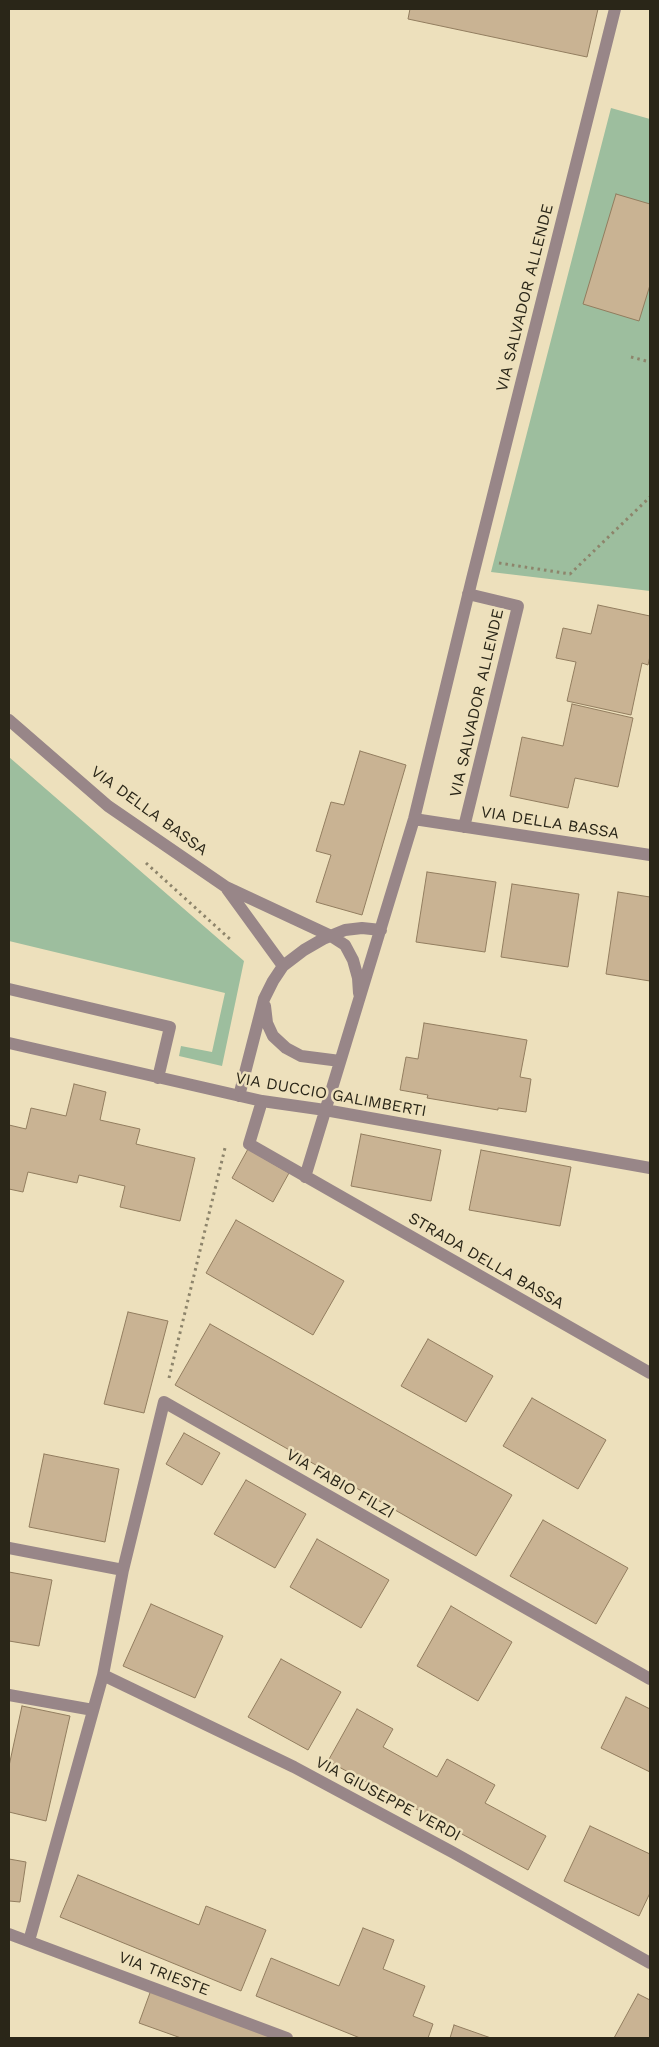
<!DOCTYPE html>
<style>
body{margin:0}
#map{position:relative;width:659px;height:2047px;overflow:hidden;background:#ede0bc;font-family:"Work Sans",sans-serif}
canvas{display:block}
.frame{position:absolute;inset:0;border:10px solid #2a2618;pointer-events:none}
</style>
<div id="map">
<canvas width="659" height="2047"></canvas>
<div class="frame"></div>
</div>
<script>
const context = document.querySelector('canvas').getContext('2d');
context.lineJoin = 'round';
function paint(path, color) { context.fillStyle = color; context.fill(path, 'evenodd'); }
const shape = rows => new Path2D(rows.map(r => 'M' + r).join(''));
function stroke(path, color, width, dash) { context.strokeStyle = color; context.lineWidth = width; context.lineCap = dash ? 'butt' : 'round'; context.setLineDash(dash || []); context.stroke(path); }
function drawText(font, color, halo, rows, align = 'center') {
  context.font = font + ' "Work Sans",sans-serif'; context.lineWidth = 5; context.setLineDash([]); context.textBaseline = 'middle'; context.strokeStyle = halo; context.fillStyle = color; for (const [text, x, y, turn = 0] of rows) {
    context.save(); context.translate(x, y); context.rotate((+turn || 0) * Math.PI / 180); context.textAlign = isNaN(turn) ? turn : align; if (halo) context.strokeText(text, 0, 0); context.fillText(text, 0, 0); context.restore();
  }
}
paint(shape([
 [611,108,650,119,650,591,491,572],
 [9,757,244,961,222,1066,179,1056,181,1046,212,1052,225,993,9,941]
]), '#9dbe9e');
const building = shape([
 [410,9,598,9,587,57,408,19,410,9],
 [616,194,650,204,650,285,639,321,583,304,616,194],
 [598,605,650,616,650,656,648,665,642,663,631,715,567,701,576,662,556,658,563,628,591,634,598,605],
 [572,704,633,718,618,787,575,778,568,808,510,796,522,737,563,746,572,704],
 [360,751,406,765,362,915,316,902,331,855,316,851,331,802,344,805,360,751],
 [427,872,496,882,485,952,416,942,427,872],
 [512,884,579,894,568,967,501,957,512,884],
 [618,892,650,897,650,981,606,974,618,892],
 [424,1023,527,1040,520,1077,531,1079,526,1112,498,1108,498,1110,427,1098,428,1095,400,1090,406,1057,418,1059,424,1023],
 [74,1084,106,1092,100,1120,140,1129,136,1144,195,1158,180,1221,120,1207,125,1186,79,1175,77,1183,28,1172,23,1192,9,1189,9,1125,26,1129,31,1108,66,1116,74,1084],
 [361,1134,441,1150,431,1201,351,1186,361,1134],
 [248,1149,289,1173,273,1202,232,1178,248,1149],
 [481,1150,571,1167,560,1226,469,1210,481,1150],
 [236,1220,344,1281,313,1335,206,1273,236,1220],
 [128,1312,168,1321,144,1413,104,1404,128,1312],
 [210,1324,512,1495,476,1556,175,1385,210,1324],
 [428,1339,493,1376,466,1422,401,1386,428,1339],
 [532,1398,606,1440,578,1489,503,1446,532,1398],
 [184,1433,220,1453,202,1485,166,1464,184,1433],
 [44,1454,119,1469,105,1542,29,1527,44,1454],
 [246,1480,306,1514,275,1568,214,1534,246,1480],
 [543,1520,628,1568,596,1624,510,1576,543,1520],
 [317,1539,389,1580,361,1628,290,1587,317,1539],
 [9,1572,52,1580,39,1646,9,1641,9,1572],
 [151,1604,223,1636,195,1698,123,1666,151,1604],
 [451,1606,512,1642,478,1701,417,1666,451,1606],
 [281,1659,341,1692,308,1750,248,1717,281,1659],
 [626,1697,650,1709,650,1772,601,1748,626,1697],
 [22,1706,70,1716,46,1821,9,1812,9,1766,22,1706],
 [357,1709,393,1729,383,1747,437,1777,447,1759,495,1785,485,1803,546,1836,528,1870,328,1761,357,1709],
 [590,1826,650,1854,650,1893,639,1916,564,1881,590,1826],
 [9,1859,26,1862,20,1902,9,1901,9,1859],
 [78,1875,199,1925,206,1906,266,1930,241,1991,60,1917,78,1875],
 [363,1928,394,1940,383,1969,425,1986,413,2016,433,2024,428,2038,360,2038,256,1996,271,1958,339,1986,363,1928],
 [151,1990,281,2038,181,2038,139,2023,151,1990],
 [638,1994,650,2000,650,2038,614,2038,638,1994],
 [454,2025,491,2038,450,2038,454,2025]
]);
paint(building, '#c9b393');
stroke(building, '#927d5f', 1);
stroke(shape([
 [631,357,650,362],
 [499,563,570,574,650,497],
 [146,863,232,941],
 [169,1378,225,1148]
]), '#8d846b', 3, [2.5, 4]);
stroke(shape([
 [9,720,108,806,226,887,331,936,345,945,353,960,358,978,359,993],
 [414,819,650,855],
 [464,827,518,606,468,594],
 [227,889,283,966],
 [9,989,170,1027,158,1078],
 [265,1006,267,1023,273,1036,286,1048,301,1056,340,1061],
 [9,1043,262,1101,325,1110,650,1168],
 [239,1096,264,999,273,981,283,966,304,950,323,939,345,930,362,928,381,930],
 [262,1101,249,1144,650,1373],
 [305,1177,414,819,472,579,615,9],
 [9,1548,123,1570],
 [103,1675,294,1767,454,1853,650,1963],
 [9,1695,93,1710],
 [9,1934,287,2038],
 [29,1941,103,1675,123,1570,164,1402,650,1679]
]), '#988688', 12);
drawText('16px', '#2a2618', '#ede0bc', [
 ["VIA SALVADOR ALLENDE",525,298,-76],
 ["VIA SALVADOR ALLENDE",477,703,-77],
 ["VIA DELLA BASSA",149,811,36],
 ["VIA DELLA BASSA",550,823,9],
 ["VIA DUCCIO GALIMBERTI",331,1095,10],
 ["STRADA DELLA BASSA",486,1261,30],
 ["VIA FABIO FILZI",340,1484,30],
 ["VIA GIUSEPPE VERDI",388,1799,28],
 ["VIA TRIESTE",164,1974,21]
]);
</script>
